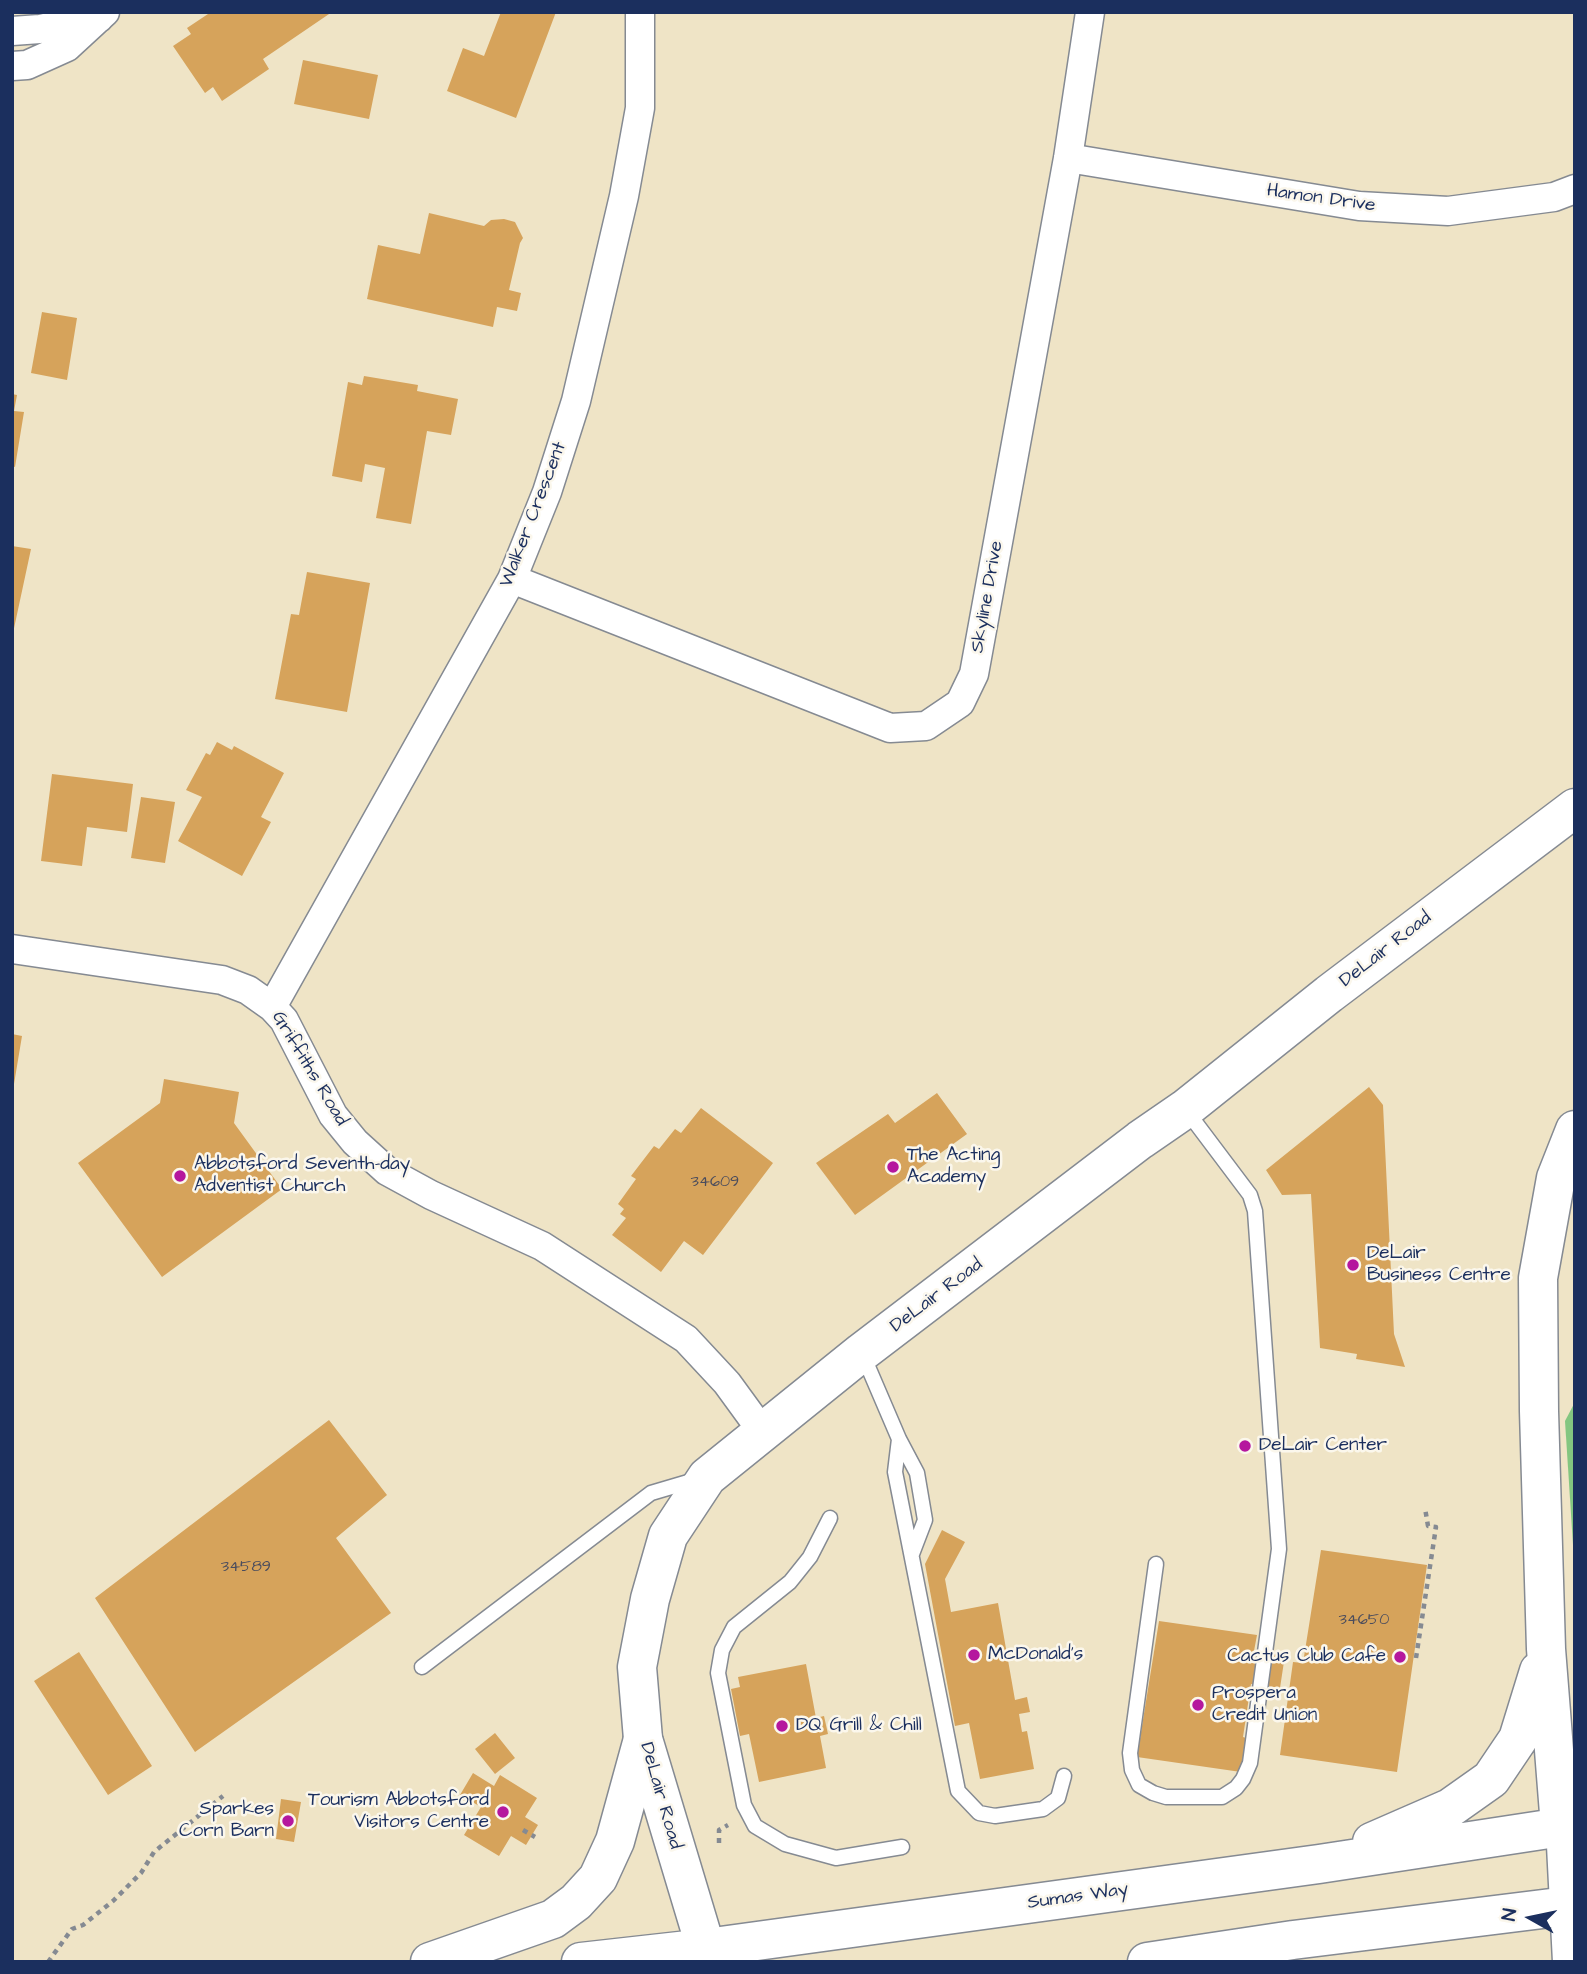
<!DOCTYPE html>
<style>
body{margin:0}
#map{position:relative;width:1587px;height:1974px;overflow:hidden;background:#efe4c6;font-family:"Architects Daughter",sans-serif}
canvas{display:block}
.frame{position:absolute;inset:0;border:14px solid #1b2f5e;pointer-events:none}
.north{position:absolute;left:1496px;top:1883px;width:70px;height:70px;-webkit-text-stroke:5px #fbf7ec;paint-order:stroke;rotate:279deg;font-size:19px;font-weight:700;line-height:28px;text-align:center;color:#1b2f5e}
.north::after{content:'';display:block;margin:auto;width:24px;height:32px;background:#1b2f5e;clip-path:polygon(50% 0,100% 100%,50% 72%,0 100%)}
</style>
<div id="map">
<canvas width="1587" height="1974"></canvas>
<div class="frame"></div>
<div class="north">N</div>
</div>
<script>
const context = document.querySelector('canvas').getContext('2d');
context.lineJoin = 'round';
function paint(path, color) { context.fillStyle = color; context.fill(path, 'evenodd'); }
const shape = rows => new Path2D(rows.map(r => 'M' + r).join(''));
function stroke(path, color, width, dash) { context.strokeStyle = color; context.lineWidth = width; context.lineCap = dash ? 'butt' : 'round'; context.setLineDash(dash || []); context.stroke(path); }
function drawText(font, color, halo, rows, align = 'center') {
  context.font = font + ' "Architects Daughter",sans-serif'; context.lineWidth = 5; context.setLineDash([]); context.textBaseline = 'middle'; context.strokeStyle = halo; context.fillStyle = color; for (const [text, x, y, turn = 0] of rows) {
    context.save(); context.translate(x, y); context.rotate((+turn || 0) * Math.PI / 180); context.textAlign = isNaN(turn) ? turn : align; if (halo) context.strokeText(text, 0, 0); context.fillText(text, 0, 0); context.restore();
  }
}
paint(shape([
 [1575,1402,1575,1576,1565,1421]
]), '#83c680');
paint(shape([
 [211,12,332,12,263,59,269,69,222,101,213,87,205,93,173,46,191,34,187,28],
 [501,12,556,12,516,118,447,91,463,48,484,56],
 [303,60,378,75,369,119,294,104],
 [429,213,484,226,491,220,504,219,515,222,523,238,520,243,509,290,521,293,517,311,497,307,493,327,367,299,378,245,420,254],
 [42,312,77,318,67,380,31,373],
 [364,376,418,385,417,391,458,399,451,435,427,431,411,524,376,518,385,468,365,464,362,482,332,476,348,382,362,385],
 [12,394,17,395,14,411,24,412,15,467,12,466],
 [12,546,31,549,13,633,12,633],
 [307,572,370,583,347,712,275,699,291,614,299,615],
 [217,742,232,750,234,746,284,773,261,817,271,822,242,876,178,841,202,797,186,790,206,753,210,755],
 [52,774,133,784,127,832,87,827,82,866,41,861],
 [141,797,175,802,165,863,131,858],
 [12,1034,22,1036,14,1084,12,1084],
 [164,1079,239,1092,234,1123,282,1189,162,1277,78,1163,160,1103],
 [1369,1087,1383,1105,1394,1334,1405,1367,1356,1359,1357,1354,1320,1348,1311,1194,1282,1195,1266,1170],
 [937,1093,967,1134,855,1215,816,1163,888,1114,895,1123],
 [701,1108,773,1163,703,1255,684,1241,661,1272,612,1235,626,1218,620,1214,624,1209,618,1204,636,1179,631,1176,654,1146,659,1149,675,1129,681,1133],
 [329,1420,387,1495,336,1538,391,1613,195,1752,95,1598],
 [942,1530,965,1542,945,1579,951,1612,998,1603,1015,1700,1027,1697,1030,1712,1019,1714,1022,1732,1027,1731,1034,1769,980,1779,969,1723,955,1726,925,1564],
 [1321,1550,1427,1565,1397,1772,1280,1755,1293,1662,1303,1663],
 [1159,1621,1257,1635,1254,1651,1285,1655,1280,1688,1251,1684,1243,1737,1246,1738,1241,1772,1137,1757],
 [79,1652,152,1766,108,1795,34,1681],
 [806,1664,816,1718,824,1716,828,1734,820,1736,826,1768,759,1782,749,1734,740,1736,731,1689,740,1687,738,1677],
 [495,1733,515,1758,495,1774,475,1749],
 [473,1773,494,1786,500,1775,537,1798,525,1817,538,1825,526,1845,511,1836,499,1856,464,1835,481,1807,460,1795],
 [281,1799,301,1802,294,1842,276,1839]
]), '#d6a35b');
const lane = shape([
 [863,1355,899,1439,917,1473,925,1520,912,1554],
 [899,1439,895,1472,958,1791,979,1813,995,1816,1043,1809,1058,1798,1064,1776],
 [830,1518,810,1557,790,1582,734,1627,722,1650,718,1673,744,1805,755,1826,785,1844,836,1858,902,1847],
 [1156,1564,1130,1753,1132,1770,1139,1785,1153,1793,1166,1797,1222,1797,1236,1788,1243,1779,1250,1763,1279,1549,1255,1211,1250,1195,1186,1110],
 [422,1667,651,1493,695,1480]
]);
const street = shape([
 [12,31,40,29,65,23,99,18],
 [12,66,27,65,67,47,105,12],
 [1068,158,1359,206,1448,211,1554,197,1575,189],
 [512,579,890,728,926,726,960,703,974,674,1068,158,1090,12],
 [12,949,222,980,248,990,272,1007,284,1020,333,1115,355,1142,387,1171,431,1195,542,1246,686,1339,727,1383,762,1431],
 [272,1007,512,579,547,492,576,401,624,196,640,108,640,12],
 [1560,1826,1567,1962]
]);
const secondary = shape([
 [710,1962,643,1739,637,1667,650,1599,668,1536,707,1477,862,1352,1140,1140,1185,1109,1329,994,1575,808]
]);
const highway = shape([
 [1560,1826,1546,1649,1539,1411,1538,1278,1556,1178,1575,1130],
 [1372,1842,1450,1808,1491,1779,1518,1739,1539,1671],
 [430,1962,553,1919,576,1902,598,1878,615,1841,643,1739],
 [581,1962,706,1948,1319,1864,1575,1825],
 [1147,1962,1293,1940,1575,1905]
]);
stroke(lane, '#858a92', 17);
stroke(street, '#858a92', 31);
stroke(secondary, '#858a92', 41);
stroke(highway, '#858a92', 41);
stroke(shape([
 [1416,1658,1436,1527,1428,1526,1425,1508],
 [523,1830,535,1837],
 [719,1843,719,1830,728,1825],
 [48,1962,72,1929,83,1925,113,1901,141,1873,154,1852,223,1796]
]), '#858a92', 4.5, [5, 5]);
stroke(lane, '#fff', 14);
stroke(street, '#fff', 28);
stroke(secondary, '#fff', 38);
stroke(highway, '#fff', 38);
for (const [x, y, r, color] of [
 [893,1167,7,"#b5179e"],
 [180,1176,7,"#b5179e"],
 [1353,1265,7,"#b5179e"],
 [1245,1446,7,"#b5179e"],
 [974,1655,7,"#b5179e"],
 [1400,1657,7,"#b5179e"],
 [1198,1705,7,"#b5179e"],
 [782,1726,7,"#b5179e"],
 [503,1812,7,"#b5179e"],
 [288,1821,7,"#b5179e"]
]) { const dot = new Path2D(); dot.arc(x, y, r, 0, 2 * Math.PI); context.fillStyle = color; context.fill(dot); stroke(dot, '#fbf7ec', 2.5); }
drawText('16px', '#4a4c5d', null, [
 ["34609",715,1183],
 ["34589",246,1568],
 ["34650",1364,1621]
]);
drawText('19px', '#1b2f5e', '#fbf7ec', [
 ["Hamon Drive",1321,199,8],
 ["Walker Crescent",534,515,-69],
 ["Skyline Drive",988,597,-80],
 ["DeLair Road",1386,950,-38],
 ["Griffiths Road",309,1069,59],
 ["DeLair Road",937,1296,-37],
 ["DeLair Road",660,1796,74],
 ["Sumas Way",1078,1897,-8]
]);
drawText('19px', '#1b2f5e', '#fbf7ec', [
 ["The Acting",907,1156],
 ["Academy",907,1178],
 ["Abbotsford Seventh-day",194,1165],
 ["Adventist Church",194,1187],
 ["DeLair",1367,1254],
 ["Business Centre",1367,1276],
 ["DeLair Center",1259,1446],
 ["McDonald's",988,1655],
 ["Cactus Club Cafe",1386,1657,"right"],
 ["Prospera",1212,1694],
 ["Credit Union",1212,1716],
 ["DQ Grill & Chill",796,1726],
 ["Tourism Abbotsford",489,1801,"right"],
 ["Visitors Centre",489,1823,"right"],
 ["Sparkes",274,1810,"right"],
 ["Corn Barn",274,1832,"right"]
], 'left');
</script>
